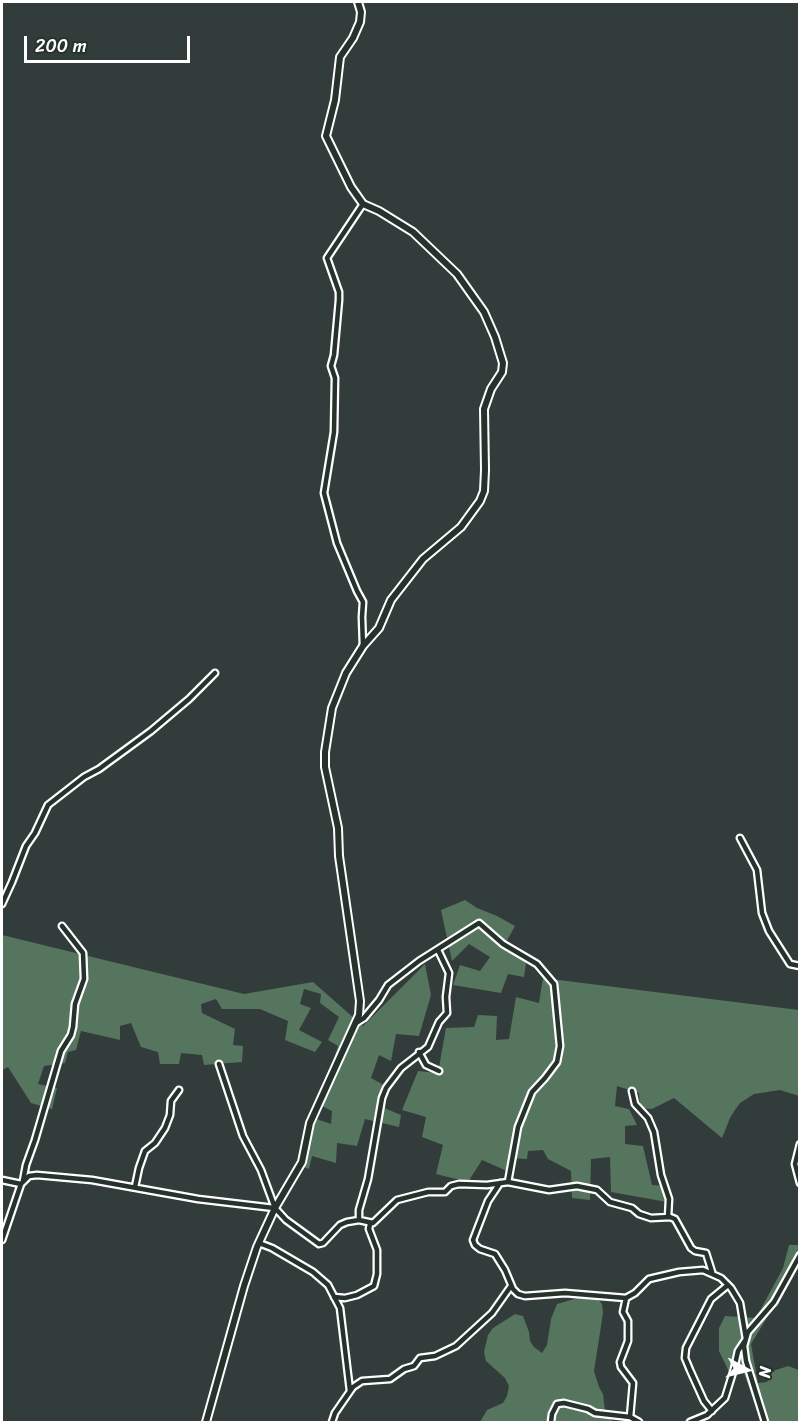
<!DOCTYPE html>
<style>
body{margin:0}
#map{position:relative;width:801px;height:1424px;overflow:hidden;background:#323c3a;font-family:Sriracha,sans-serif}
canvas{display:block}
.frame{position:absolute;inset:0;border:3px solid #fff;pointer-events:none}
.north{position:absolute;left:717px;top:1340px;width:60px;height:60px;-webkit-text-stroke:4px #26332d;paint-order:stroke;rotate:97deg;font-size:16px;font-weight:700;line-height:24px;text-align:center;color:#fff}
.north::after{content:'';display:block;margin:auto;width:21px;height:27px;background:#fff;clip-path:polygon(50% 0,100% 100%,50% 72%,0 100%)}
.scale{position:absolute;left:24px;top:36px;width:166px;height:27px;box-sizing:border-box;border:3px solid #fff;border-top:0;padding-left:8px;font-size:18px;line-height:21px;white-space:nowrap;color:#fff;-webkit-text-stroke:4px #26332d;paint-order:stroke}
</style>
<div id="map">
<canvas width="801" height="1424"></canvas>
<div class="frame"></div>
<div class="north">N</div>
<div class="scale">200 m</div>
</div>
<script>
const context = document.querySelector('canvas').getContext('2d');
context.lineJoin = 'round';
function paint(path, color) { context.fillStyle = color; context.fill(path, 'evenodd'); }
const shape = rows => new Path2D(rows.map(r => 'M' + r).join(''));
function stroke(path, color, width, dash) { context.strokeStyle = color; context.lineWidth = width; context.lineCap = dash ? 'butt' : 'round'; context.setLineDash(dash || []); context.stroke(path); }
paint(shape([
 [465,900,477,908,497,916,515,926,504,946,526,963,524,977,508,974,501,993,453,985,460,965,480,971,490,957,469,944,452,961,441,910],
 [2,935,244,994,313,982,363,1026,425,964,431,995,419,1036,396,1034,391,1061,379,1055,371,1078,382,1084,377,1105,401,1115,399,1127,365,1119,357,1146,337,1143,336,1163,312,1156,309,1169,299,1165,308,1116,331,1124,332,1111,320,1105,338,1046,328,1040,339,1017,320,1003,321,994,304,989,300,1004,311,1008,299,1030,322,1042,315,1052,285,1040,288,1021,260,1009,222,1009,216,999,201,1004,202,1013,235,1029,233,1045,243,1046,242,1062,204,1065,202,1055,181,1053,179,1064,160,1064,158,1052,141,1047,131,1023,120,1026,120,1040,81,1031,76,1050,68,1052,65,1063,44,1066,38,1084,57,1088,52,1109,31,1103,8,1067,2,1070],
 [543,978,799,1010,799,1096,780,1090,754,1094,740,1103,735,1110,730,1118,722,1138,674,1098,652,1109,640,1108,639,1093,617,1086,615,1106,629,1109,637,1125,625,1126,625,1144,643,1146,652,1185,667,1186,667,1202,611,1192,610,1157,591,1159,590,1200,572,1198,571,1171,548,1159,543,1150,528,1151,527,1159,510,1158,507,1171,482,1160,468,1182,436,1174,443,1145,422,1137,426,1117,402,1110,418,1071,438,1073,446,1028,474,1027,478,1015,497,1016,496,1040,509,1039,516,997,539,1003],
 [789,1245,799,1245,799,1265,751,1344,758,1383,767,1382,773,1371,788,1366,799,1370,799,1422,761,1422,744,1373,730,1374,719,1351,719,1328,725,1316,756,1318,783,1268],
 [581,1297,597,1298,602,1304,603,1313,594,1371,599,1387,603,1394,605,1411,609,1418,614,1422,480,1422,487,1410,503,1403,507,1396,509,1386,505,1378,486,1361,484,1352,488,1335,493,1328,515,1314,523,1316,529,1332,530,1341,534,1347,542,1353,547,1345,551,1319,557,1304]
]), '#55755f');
const minor = shape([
 [363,646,362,617,363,602,357,591,337,543,324,493,334,432,335,378,331,366,334,355,339,300,339,292,327,258,363,204],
 [740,838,757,870,762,913,769,931,790,964,800,966],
 [2,904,12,882,26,846,35,833,48,805,84,777,99,769,151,731,189,699,215,673],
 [356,1023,364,1018,379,1000,388,985,419,961,479,923,503,944,537,964,554,984,560,1046,557,1062,545,1078,532,1092,518,1127,508,1182],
 [419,1052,426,1065,439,1071],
 [219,1064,243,1136,261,1170,275,1208,286,1220,319,1244,323,1243,340,1225,347,1222,359,1220,373,1223,397,1200,428,1192,445,1192,451,1186,459,1184,487,1185,508,1182,549,1190,577,1186,597,1190,610,1202,632,1208,639,1214,651,1218,670,1217,675,1219,691,1248,695,1251,706,1253,712,1272],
 [632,1091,635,1104,648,1118,654,1132,661,1175,669,1199,668,1217],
 [800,1144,795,1164,800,1183],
 [2,1180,21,1184,29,1176,37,1175,92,1180,198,1199,274,1208],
 [23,1181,26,1165,35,1140,61,1051,71,1035,73,1027,75,1004,84,979,83,953,62,926],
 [500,1183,488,1201,473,1240,475,1245,480,1249,495,1254,505,1270,513,1289,518,1294,525,1296,565,1293,626,1298,635,1293,649,1279,679,1272,703,1270,721,1278,731,1288,740,1303,746,1339,738,1351,734,1369,725,1398,707,1415,690,1422],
 [135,1187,139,1168,145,1151,155,1143,165,1128,170,1115,171,1101,179,1090],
 [359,1220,359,1210,368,1179,382,1098,386,1088,401,1068,428,1047,439,1022,447,1013,446,997,449,973,438,950],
 [2,1240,21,1184],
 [259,1243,272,1248,313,1272,328,1285,340,1308,350,1391],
 [334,1297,345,1298,357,1295,374,1286,377,1274,377,1250,369,1229,370,1224],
 [626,1298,623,1312,628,1321,628,1341,620,1362,621,1367,633,1383,630,1417],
 [712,1411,704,1401,690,1370,685,1358,686,1348,711,1299,728,1285],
 [332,1422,335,1413,353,1387,362,1381,390,1379,404,1369,414,1366,420,1358,435,1356,456,1346,492,1313,511,1286],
 [551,1422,552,1414,557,1404,564,1403,588,1409,595,1413,630,1417,639,1422],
 [765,1422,746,1361,744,1346,748,1332,774,1302,800,1255]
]);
const tertiary = shape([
 [206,1422,244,1286,257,1247,275,1208,302,1162,310,1123,359,1015,360,1001,339,856,338,828,325,767,325,752,332,708,346,673,363,646,379,628,391,600,423,559,461,527,480,501,484,491,485,470,484,409,491,389,502,372,503,363,495,337,484,312,457,274,413,232,379,211,363,204,351,187,326,136,335,100,340,57,353,38,360,22,361,12,358,2]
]);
stroke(minor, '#fff', 9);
stroke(tertiary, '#fff', 10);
stroke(minor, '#26332d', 4.5);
stroke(tertiary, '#26332d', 6);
</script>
